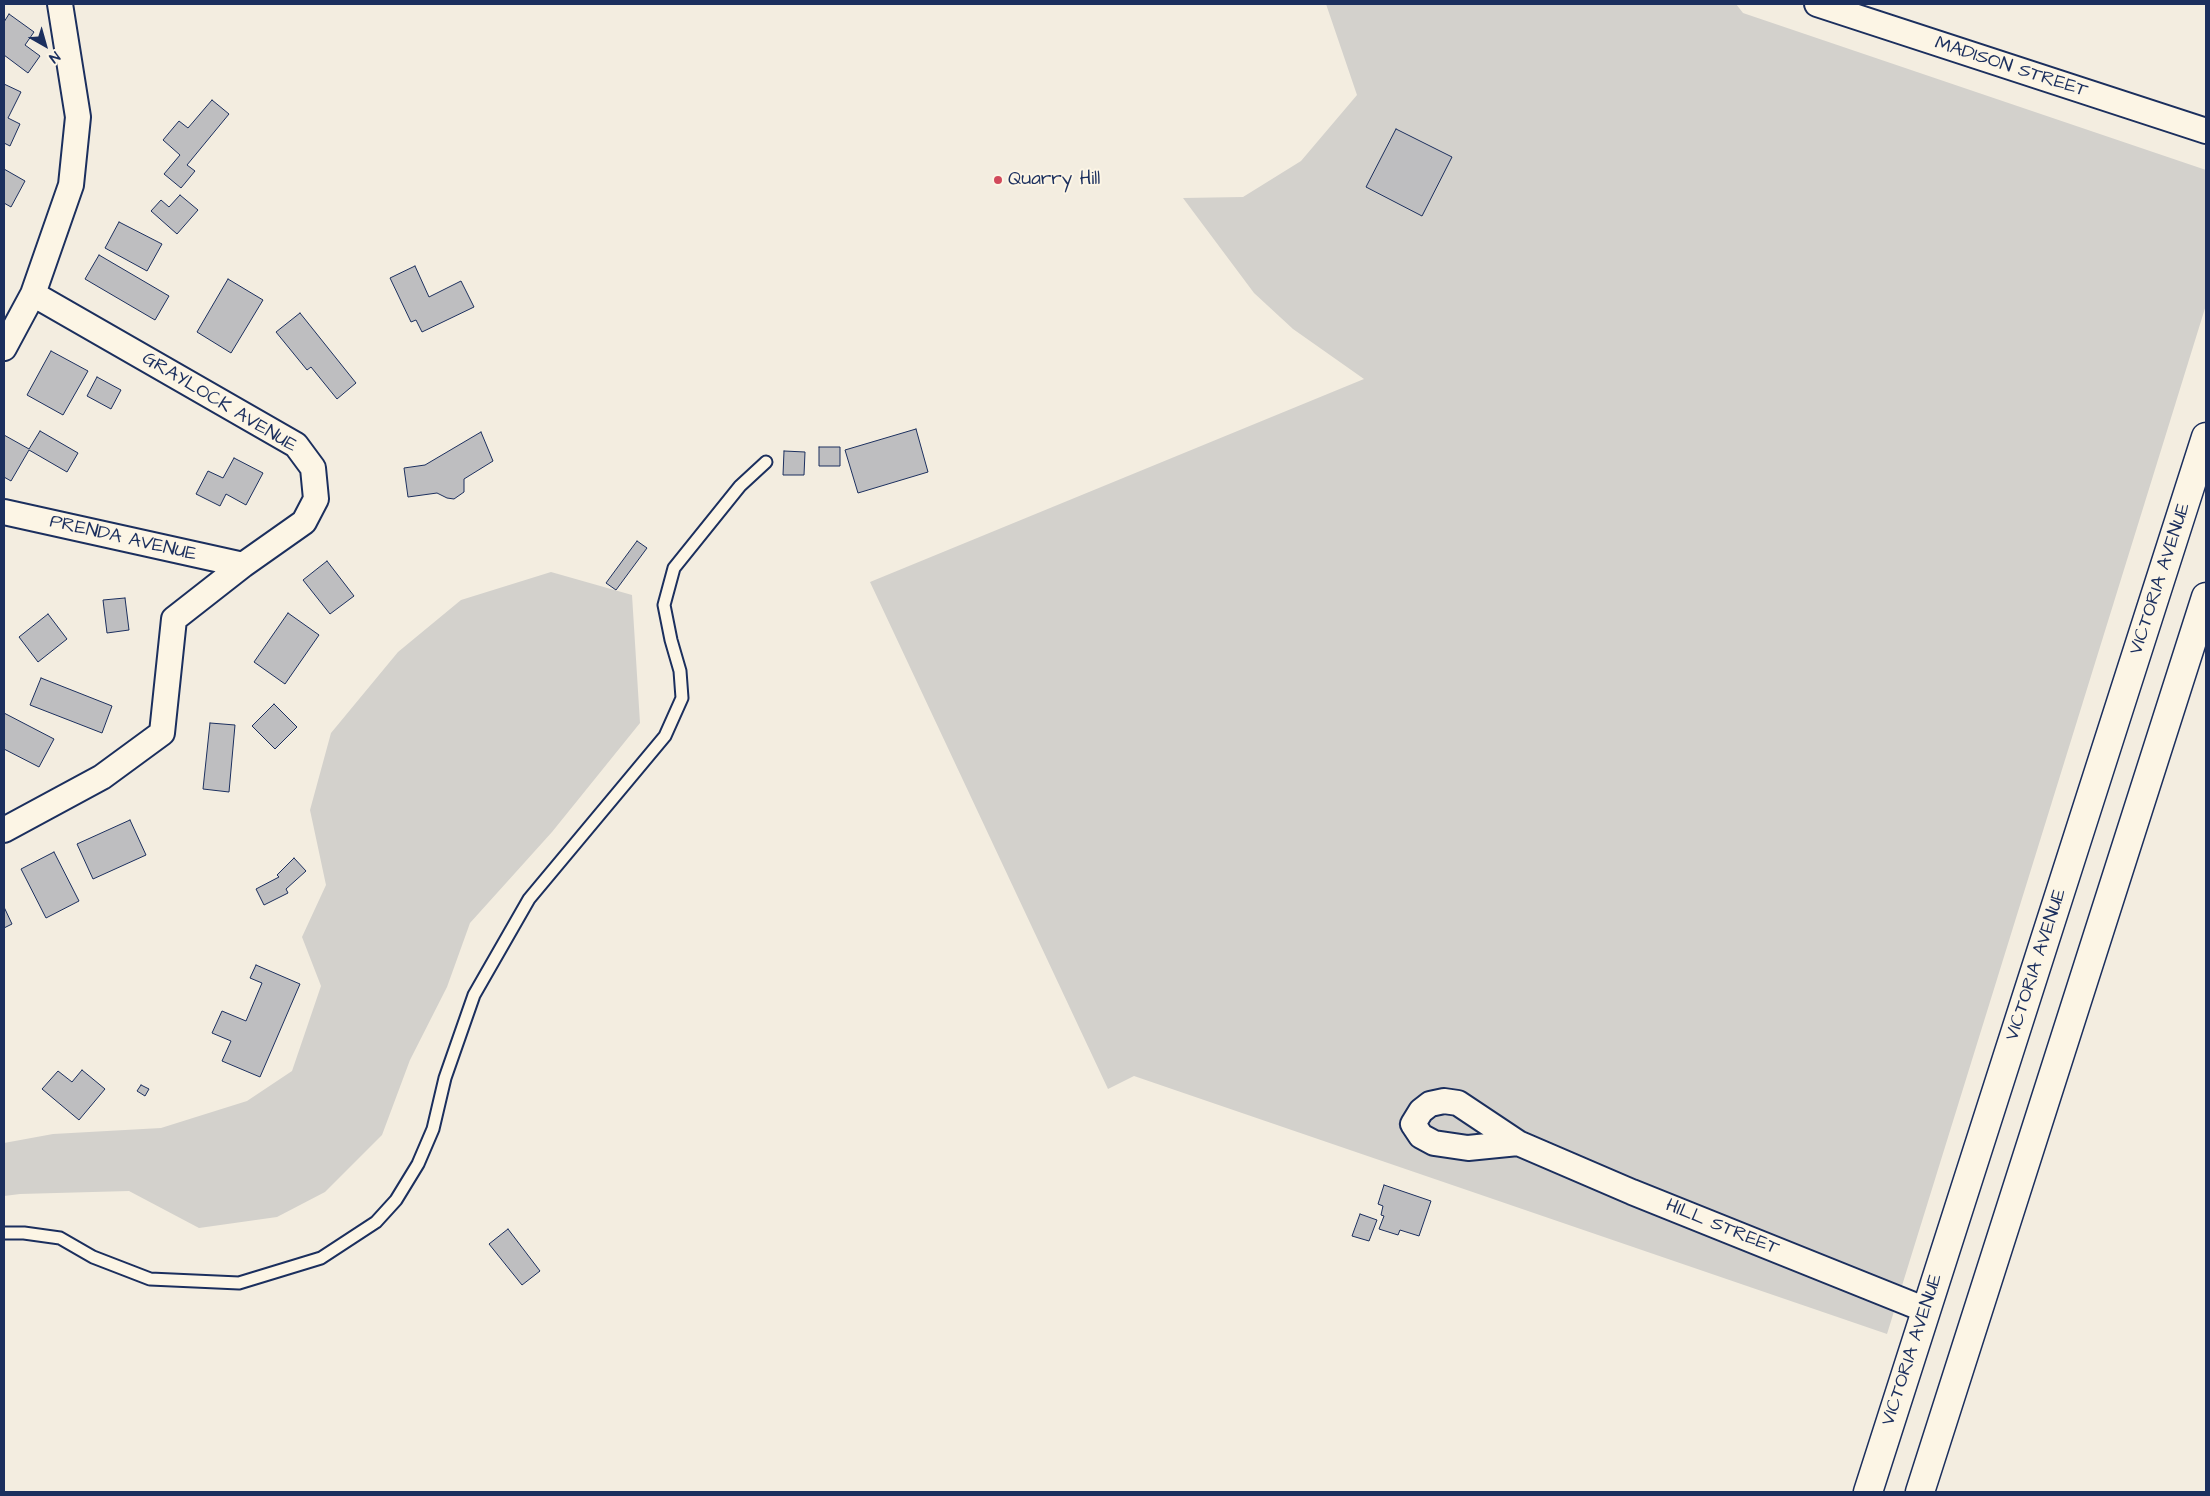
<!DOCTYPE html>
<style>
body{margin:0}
#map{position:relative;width:2210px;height:1496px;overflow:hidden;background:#f3ede0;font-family:"Architects Daughter",sans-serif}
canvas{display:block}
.frame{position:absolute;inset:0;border:5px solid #1b2f5e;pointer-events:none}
.north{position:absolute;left:20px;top:20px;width:50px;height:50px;-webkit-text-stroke:4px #fcf5e5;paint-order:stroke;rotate:142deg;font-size:14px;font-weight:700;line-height:20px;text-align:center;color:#1b2f5e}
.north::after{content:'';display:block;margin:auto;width:18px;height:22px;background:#1b2f5e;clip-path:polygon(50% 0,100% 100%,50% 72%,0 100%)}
</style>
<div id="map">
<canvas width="2210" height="1496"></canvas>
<div class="frame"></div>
<div class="north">N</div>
</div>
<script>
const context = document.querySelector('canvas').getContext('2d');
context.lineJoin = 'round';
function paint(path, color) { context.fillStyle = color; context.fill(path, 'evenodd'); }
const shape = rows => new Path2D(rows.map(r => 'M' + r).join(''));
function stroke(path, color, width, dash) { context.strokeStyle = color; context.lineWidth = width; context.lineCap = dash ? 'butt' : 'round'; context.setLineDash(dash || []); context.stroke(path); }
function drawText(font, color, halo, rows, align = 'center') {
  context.font = font + ' "Architects Daughter",sans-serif'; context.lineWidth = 4; context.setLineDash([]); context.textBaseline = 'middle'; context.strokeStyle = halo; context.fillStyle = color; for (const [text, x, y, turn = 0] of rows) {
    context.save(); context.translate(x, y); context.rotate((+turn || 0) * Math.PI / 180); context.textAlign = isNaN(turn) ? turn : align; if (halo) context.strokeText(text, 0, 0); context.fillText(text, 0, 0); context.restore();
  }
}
paint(shape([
 [1326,4,1736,4,1743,13,2206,170,2206,305,1887,1334,1134,1076,1108,1089,870,582,1364,379,1293,329,1254,293,1183,198,1243,197,1301,161,1357,95],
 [551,572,632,595,640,723,552,832,470,923,447,987,410,1060,382,1135,325,1192,277,1217,199,1228,129,1191,20,1194,4,1196,4,1143,53,1134,161,1128,247,1101,292,1071,321,986,302,937,326,885,310,810,331,733,398,652,461,600]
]), '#d3d1cc');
const building = shape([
 [9,14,34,32,25,45,40,56,28,73,4,55,4,22,9,14],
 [4,84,21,92,8,118,20,124,10,146,4,143,4,84],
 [212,100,229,114,187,165,195,171,181,188,164,174,180,155,163,140,179,121,188,128,212,100],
 [1396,129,1452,157,1422,216,1366,187,1396,129],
 [4,169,25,181,11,207,4,203,4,169],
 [180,195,198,210,177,234,151,211,161,200,169,207,180,195],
 [119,222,162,244,147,271,105,248,119,222],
 [99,255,169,296,155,320,85,279,99,255],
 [415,266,429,297,461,281,474,307,422,332,416,320,411,322,390,278,415,266],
 [228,279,263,300,231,353,197,332,228,279],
 [300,313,356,383,337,399,311,367,307,370,276,332,300,313],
 [51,351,88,371,63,415,27,395,51,351],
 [97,377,121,390,111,409,87,396,97,377],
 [916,429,928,472,858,493,845,450,916,429],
 [40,431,78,453,67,472,29,450,11,481,4,477,4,435,29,449,40,431],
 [481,432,493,461,464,479,464,492,454,499,447,498,437,493,408,497,404,468,425,465,481,432],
 [819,447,840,447,840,466,819,466,819,447],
 [784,451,805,452,804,475,783,475,784,451],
 [234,458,263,473,246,505,226,494,220,506,196,494,208,471,223,478,234,458],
 [637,541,647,548,616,590,606,583,637,541],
 [327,561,354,596,330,614,303,580,327,561],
 [125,598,129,630,107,633,103,600,125,598],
 [288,613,319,635,285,684,254,662,288,613],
 [48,614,67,639,38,662,19,637,48,614],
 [41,678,112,706,102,733,30,705,41,678],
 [274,704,297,727,275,749,252,726,274,704],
 [4,713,54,739,39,767,4,749,4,713],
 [210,723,235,725,229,792,203,789,210,723],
 [130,820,146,855,93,879,77,844,130,820],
 [54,852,79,901,46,918,21,869,54,852],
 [294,858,306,871,286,889,288,893,264,905,256,889,279,877,277,875,294,858],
 [4,907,12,924,4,928,4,907],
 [256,965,300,984,260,1077,222,1061,231,1041,212,1033,222,1011,246,1021,262,983,250,978,256,965],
 [82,1070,105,1089,79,1120,42,1089,58,1071,72,1082,82,1070],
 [141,1085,149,1089,145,1096,137,1091,141,1085],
 [1384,1185,1431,1201,1419,1236,1400,1230,1398,1235,1379,1229,1384,1216,1381,1215,1383,1206,1378,1204,1384,1185],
 [1360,1214,1377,1220,1369,1241,1352,1236,1360,1214],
 [508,1229,540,1271,522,1285,489,1244,508,1229]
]);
paint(building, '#bebec0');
stroke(building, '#1b2f5e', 1);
const lane = shape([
 [4,1233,24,1233,60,1238,93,1257,150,1279,239,1283,321,1258,376,1222,396,1200,418,1164,433,1129,445,1078,474,995,529,899,665,736,682,698,680,671,671,640,664,605,674,568,740,486,766,462]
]);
const street = shape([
 [1817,4,2206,131],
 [4,348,33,294,71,185,78,117,60,4],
 [4,512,243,565],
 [4,830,102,777,162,733,174,619,243,565,304,522,316,499,313,468,296,445,33,294],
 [1518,1143,1468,1148,1434,1143,1421,1136,1413,1124,1421,1111,1430,1104,1444,1101,1458,1103,1518,1143,1632,1192,1926,1310]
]);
const secondary = shape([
 [1868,1492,2206,437],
 [1920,1492,2206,597]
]);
stroke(lane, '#1b2f5e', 15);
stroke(street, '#1b2f5e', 28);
stroke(secondary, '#1b2f5e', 31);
stroke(lane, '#fcf5e5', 11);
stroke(street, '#fcf5e5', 24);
stroke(secondary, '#fcf5e5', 28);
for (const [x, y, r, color] of [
 [998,180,5,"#d1495b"]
]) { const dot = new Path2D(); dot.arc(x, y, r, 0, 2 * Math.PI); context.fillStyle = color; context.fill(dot); stroke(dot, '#fcf5e5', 2); }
drawText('19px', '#1b2f5e', '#fcf5e5', [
 ["MADISON STREET",2011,68,18],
 ["GRAYLOCK AVENUE",219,403,31],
 ["PRENDA AVENUE",123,539,13],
 ["VICTORIA AVENUE",2161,579,-72],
 ["VICTORIA AVENUE",2037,965,-72],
 ["HILL STREET",1722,1228,22],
 ["VICTORIA AVENUE",1913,1350,-72]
]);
drawText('19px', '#1b2f5e', '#fcf5e5', [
 ["Quarry Hill",1008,180]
], 'left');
</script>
